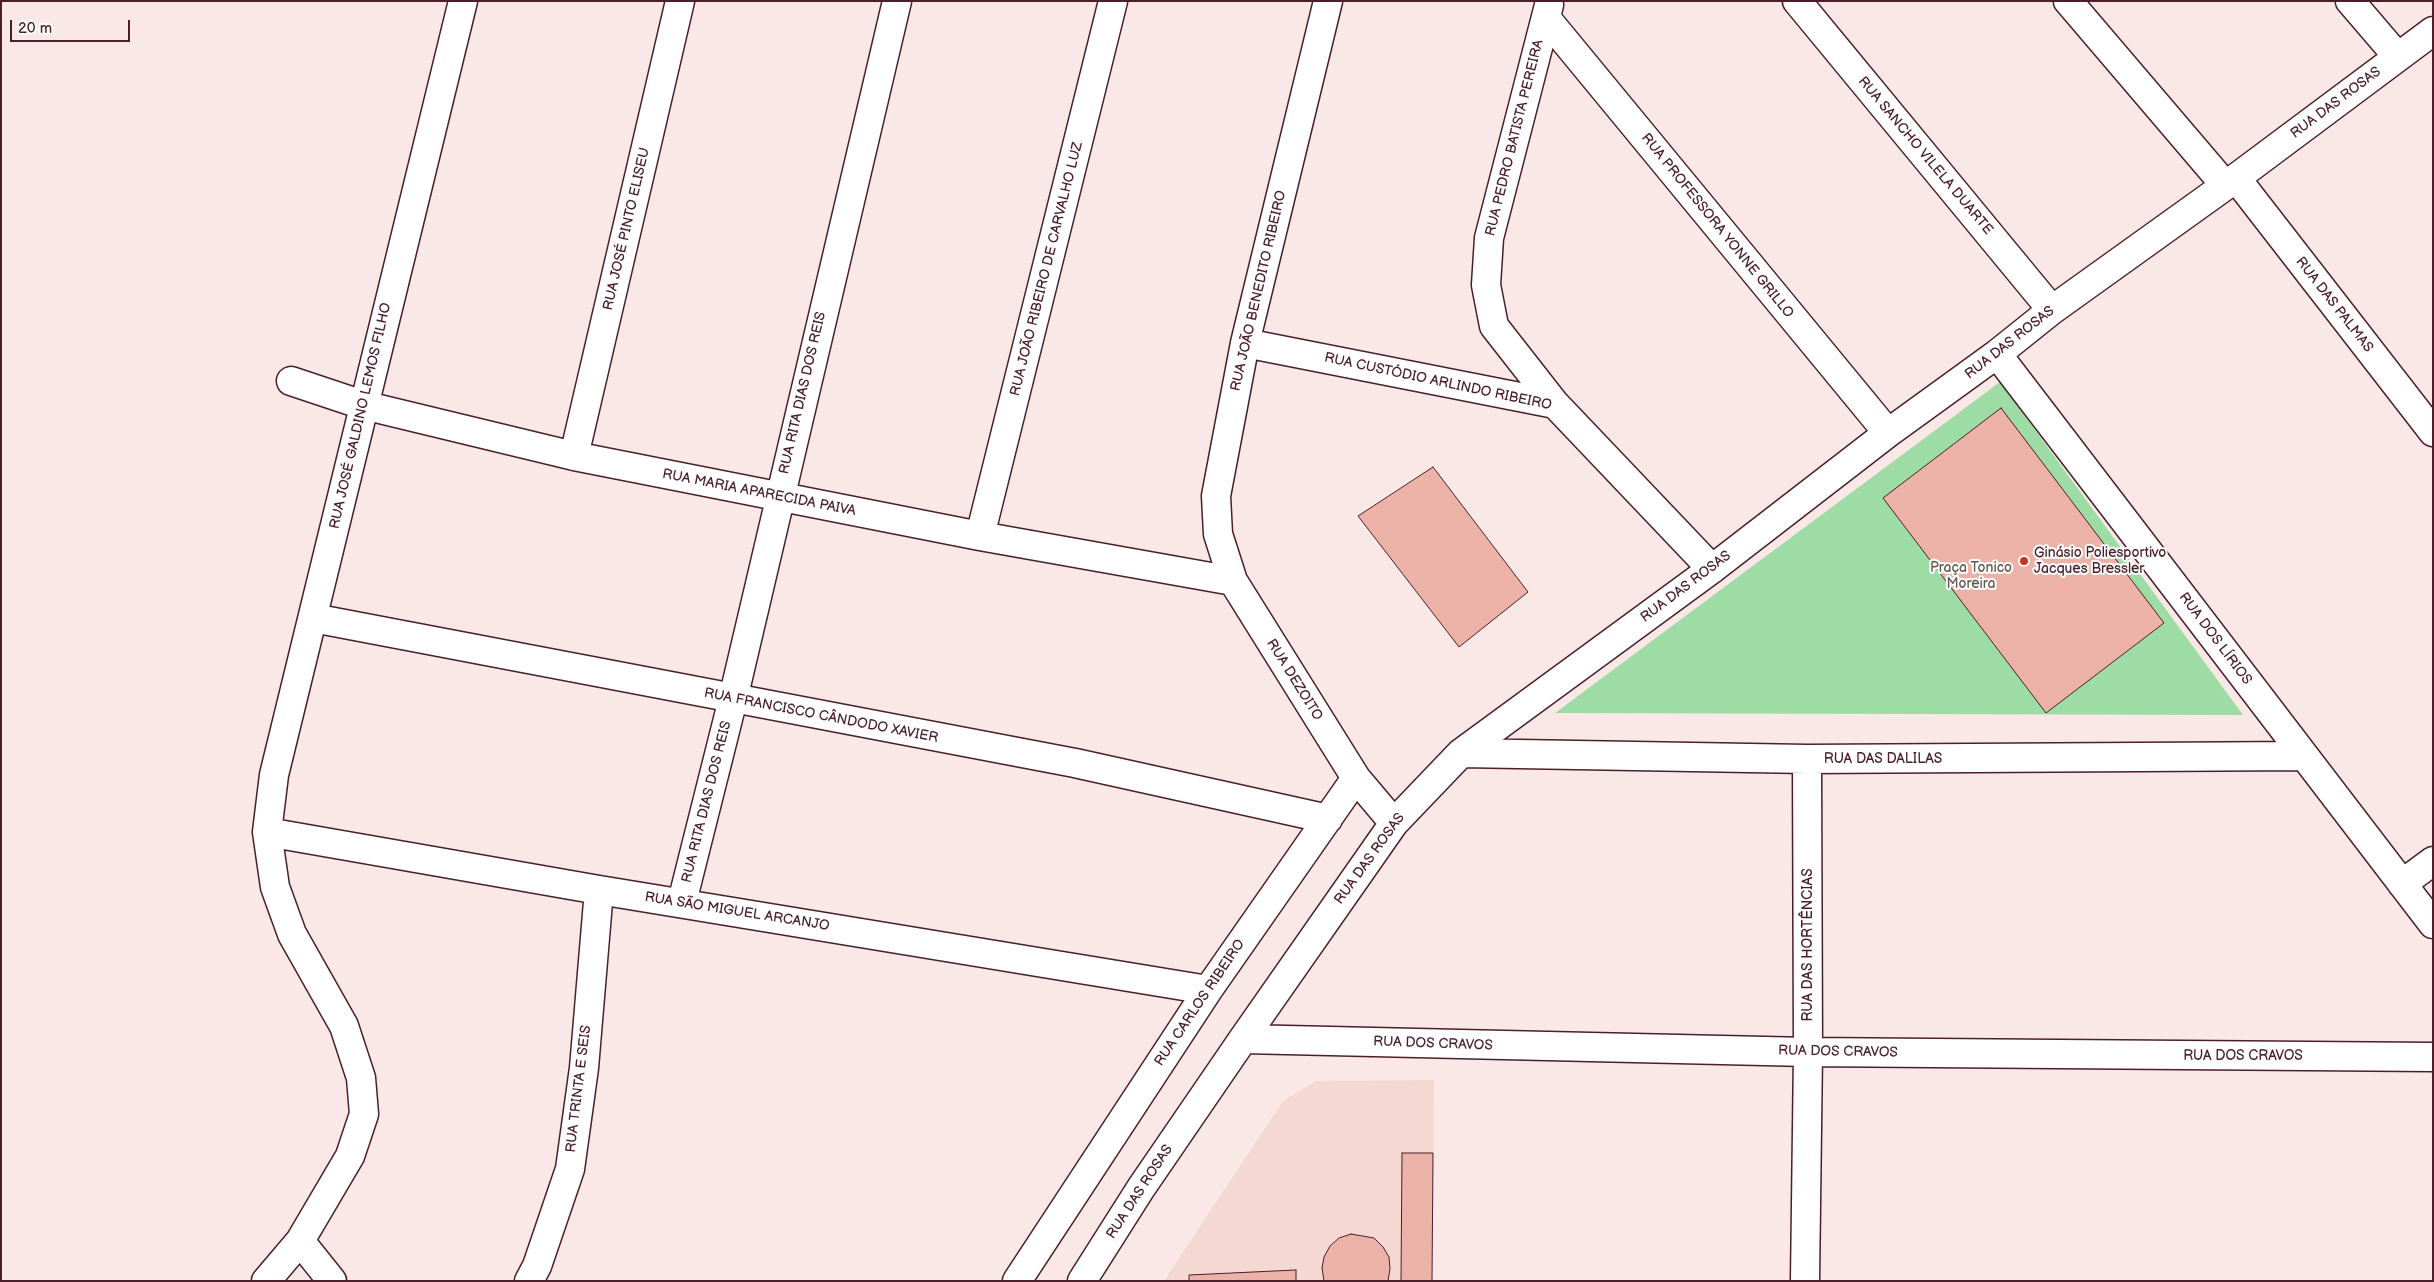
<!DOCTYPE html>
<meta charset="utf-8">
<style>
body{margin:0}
#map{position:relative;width:2434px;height:1282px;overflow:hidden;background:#f9e8e5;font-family:"Balsamiq Sans",sans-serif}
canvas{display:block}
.frame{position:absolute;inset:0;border:2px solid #4a1f2b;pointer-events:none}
.scale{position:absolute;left:10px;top:20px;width:120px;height:22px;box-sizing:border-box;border:2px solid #4a1f2b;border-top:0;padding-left:6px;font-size:15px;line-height:18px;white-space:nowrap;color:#4a1f2b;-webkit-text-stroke:4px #fff;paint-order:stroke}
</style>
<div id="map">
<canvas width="2434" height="1282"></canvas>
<div class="frame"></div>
<div class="scale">20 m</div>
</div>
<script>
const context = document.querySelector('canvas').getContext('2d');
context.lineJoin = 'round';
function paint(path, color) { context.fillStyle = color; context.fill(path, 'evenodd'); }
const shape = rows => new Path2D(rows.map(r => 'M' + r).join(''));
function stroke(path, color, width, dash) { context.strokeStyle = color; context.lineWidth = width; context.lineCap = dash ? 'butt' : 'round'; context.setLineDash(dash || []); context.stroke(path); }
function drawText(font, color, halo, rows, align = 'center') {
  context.font = font + ' "Balsamiq Sans",sans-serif'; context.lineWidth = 4; context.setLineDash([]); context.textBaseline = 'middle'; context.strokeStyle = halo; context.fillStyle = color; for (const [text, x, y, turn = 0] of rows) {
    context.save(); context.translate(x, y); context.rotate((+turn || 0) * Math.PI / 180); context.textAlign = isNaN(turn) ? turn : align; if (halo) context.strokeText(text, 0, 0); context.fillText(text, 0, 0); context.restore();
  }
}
paint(shape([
 [1434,1080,1432,1281,1164,1281,1283,1101,1316,1081]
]), '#f5d8d2');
paint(shape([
 [2000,382,2243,715,1555,713]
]), '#9ddca4');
const building = shape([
 [2001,408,2164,623,2046,713,1883,498,2001,408],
 [1433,467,1528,592,1459,647,1358,516,1433,467],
 [1402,1153,1433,1153,1432,1281,1401,1281,1402,1153],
 [1351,1234,1374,1238,1383,1247,1389,1257,1390,1269,1388,1281,1324,1281,1322,1268,1324,1257,1330,1246,1339,1238,1351,1234],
 [1296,1270,1296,1281,1189,1281,1189,1275,1296,1270]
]);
paint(building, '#ecb2a7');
stroke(building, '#4a1f2b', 1);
const minor = shape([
 [1328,1,1245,343,1216,496,1218,534,1233,581,1356,778],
 [1797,1,2052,310],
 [2068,1,2225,185],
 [2350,1,2398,57],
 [1549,5,1489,238,1486,285,1494,326,1555,404],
 [1546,18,1888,433],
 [2236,178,2433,432],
 [1245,343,1555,404,1712,569],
 [1997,354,2433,924],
 [291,381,363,405,574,456,980,536,1233,581],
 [574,456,680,1],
 [980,536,1113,1],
 [313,618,1075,763,1328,819],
 [1461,753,1807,759,2304,756],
 [267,832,599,890,1208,990],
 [2402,884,2433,861],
 [682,902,733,699,897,1],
 [1243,1039,1808,1052,2433,1057],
 [300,1241,332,1281],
 [266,1281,300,1241,350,1156,364,1114,361,1078,344,1026,292,934,275,887,267,832,274,775,463,1],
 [529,1281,537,1266,570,1169,584,1068,599,890],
 [1017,1281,1208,990,1356,778,1394,823],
 [1082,1281,1141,1188,1243,1039,1394,823,1461,753,1712,569,1888,433,1997,354,2052,310,2236,178,2433,31],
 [1805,1281,1808,1052,1807,759]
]);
stroke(minor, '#4a1f2b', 31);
stroke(minor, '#fff', 28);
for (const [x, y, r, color] of [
 [2024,561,5,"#c8321e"]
]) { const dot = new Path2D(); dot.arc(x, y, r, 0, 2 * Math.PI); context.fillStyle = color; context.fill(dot); stroke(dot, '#fff', 2); }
drawText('14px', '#4a1f2b', '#fff', [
 ["RUA DAS ROSAS",2336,103,-37],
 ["RUA PEDRO BATISTA PEREIRA",1515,138,-76],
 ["RUA SANCHO VILELA DUARTE",1925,156,50],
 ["RUA PROFESSORA YONNE GRILLO",1717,226,51],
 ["RUA JOSÉ PINTO ELISEU",627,229,-77],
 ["RUA JOÃO RIBEIRO DE CARVALHO LUZ",1047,269,-76],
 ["RUA JOÃO BENEDITO RIBEIRO",1259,291,-77],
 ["RUA DAS PALMAS",2334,305,52],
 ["RUA DAS ROSAS",2010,343,-38],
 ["RUA CUSTÓDIO ARLINDO RIBEIRO",1438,382,12],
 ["RUA RITA DIAS DOS REIS",803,393,-77],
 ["RUA JOSÉ GALDINO LEMOS FILHO",361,416,-77],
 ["RUA MARIA APARECIDA PAIVA",759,493,11],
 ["RUA DAS ROSAS",1686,587,-37],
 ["RUA DOS LÍRIOS",2215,639,53],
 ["RUA DEZOITO",1294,680,58],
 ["RUA FRANCISCO CÂNDODO XAVIER",821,716,11],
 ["RUA DAS DALILAS",1883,759],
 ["RUA RITA DIAS DOS REIS",707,802,-76],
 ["RUA DAS ROSAS",1370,859,-54],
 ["RUA SÃO MIGUEL ARCANJO",737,912,9],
 ["RUA DAS HORTÊNCIAS",1808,945,-90],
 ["RUA CARLOS RIBEIRO",1200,1003,-56],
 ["RUA DOS CRAVOS",1433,1044,2],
 ["RUA DOS CRAVOS",1838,1052,1],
 ["RUA DOS CRAVOS",2243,1056],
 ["RUA TRINTA E SEIS",579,1089,-83],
 ["RUA DAS ROSAS",1140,1192,-57]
]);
drawText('14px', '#4a1f2b', '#fff', [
 ["Ginásio Poliesportivo",2034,553],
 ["Jacques Bressler",2034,569]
], 'left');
drawText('14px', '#63584f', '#fff', [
 ["Praça Tonico",1971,568],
 ["Moreira",1971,584]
]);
</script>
